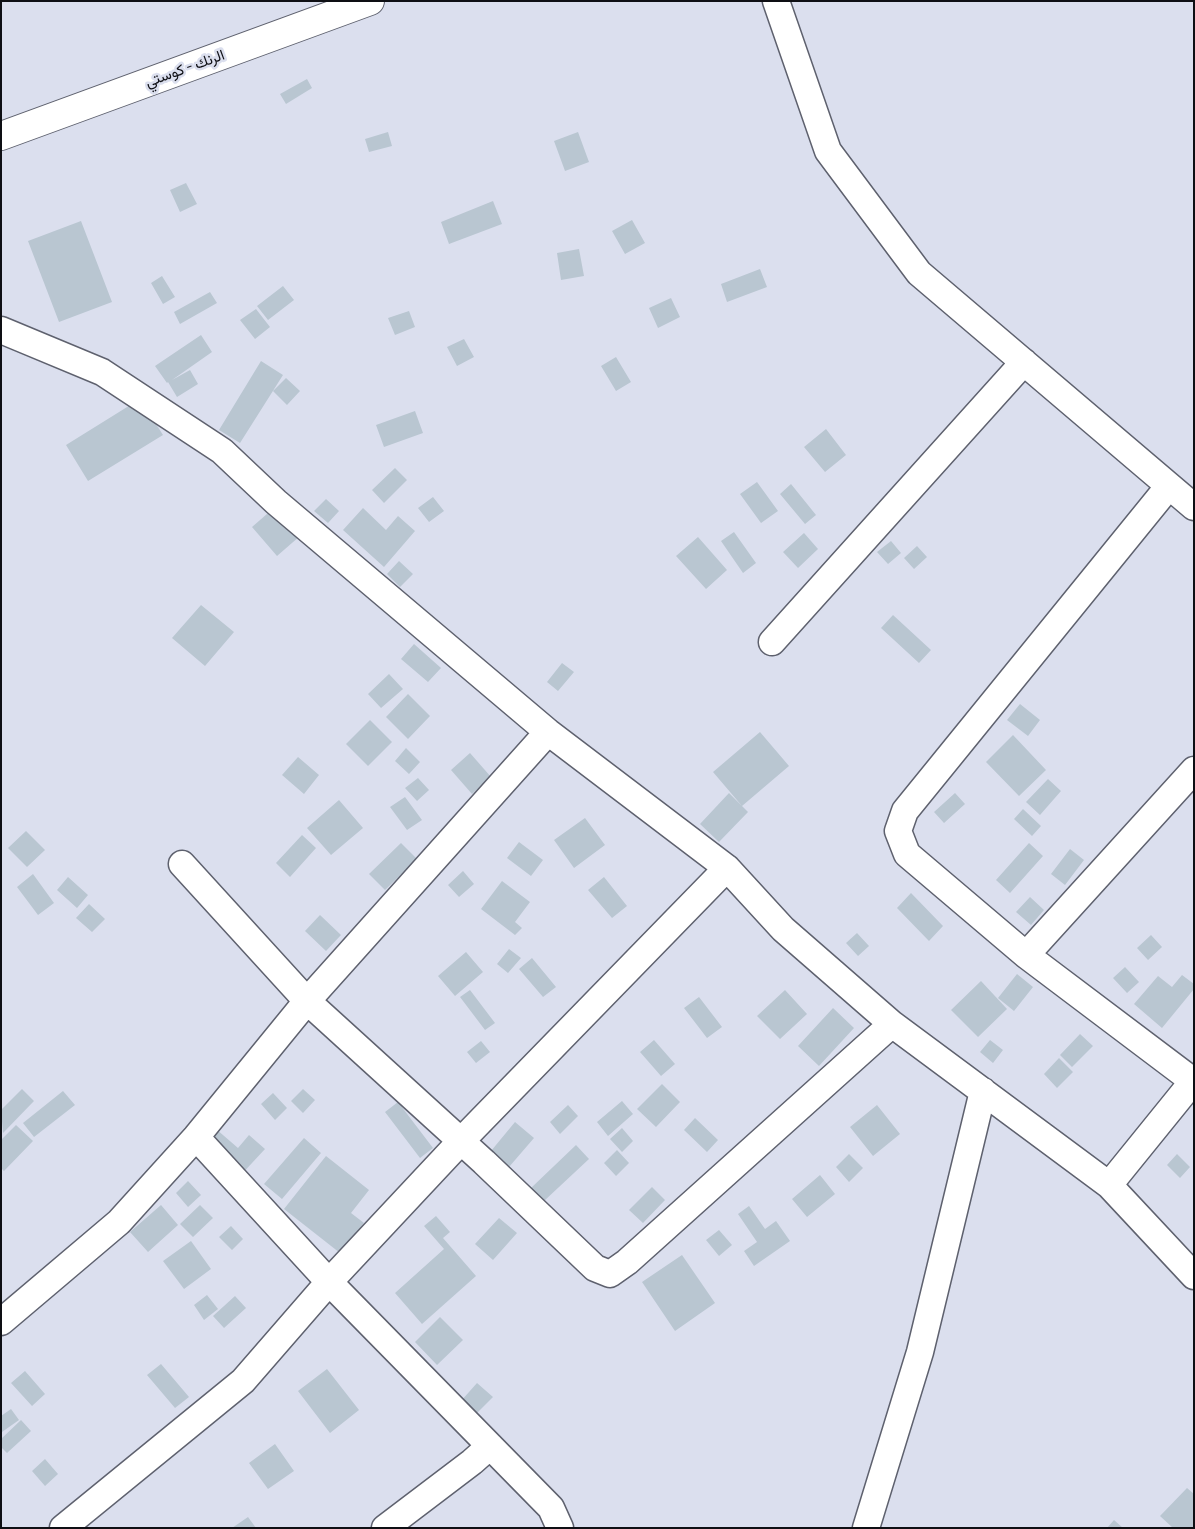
<!DOCTYPE html>
<meta charset="utf-8">
<style>
body{margin:0}
#map{position:relative;width:1195px;height:1529px;overflow:hidden;background:#dbdfee;font-family:Manrope,sans-serif}
canvas{display:block}
.frame{position:absolute;inset:0;border:2px solid #0e0f14;pointer-events:none}
</style>
<div id="map">
<canvas width="1195" height="1529"></canvas>
<div class="frame"></div>
</div>
<script>
const context = document.querySelector('canvas').getContext('2d');
context.lineJoin = 'round';
function paint(path, color) { context.fillStyle = color; context.fill(path, 'evenodd'); }
const shape = rows => new Path2D(rows.map(r => 'M' + r).join(''));
function stroke(path, color, width, dash) { context.strokeStyle = color; context.lineWidth = width; context.lineCap = dash ? 'butt' : 'round'; context.setLineDash(dash || []); context.stroke(path); }
function drawText(font, color, halo, rows, align = 'center') {
  context.font = font + ' Manrope,Vazirmatn,sans-serif'; context.lineWidth = 5; context.setLineDash([]); context.textBaseline = 'middle'; context.strokeStyle = halo; context.fillStyle = color; for (const [text, x, y, turn = 0] of rows) {
    context.save(); context.translate(x, y); context.rotate((+turn || 0) * Math.PI / 180); context.textAlign = isNaN(turn) ? turn : align; if (halo) context.strokeText(text, 0, 0); context.fillText(text, 0, 0); context.restore();
  }
}
paint(shape([
 [307,79,312,88,286,104,280,94],
 [388,132,392,146,369,152,365,139],
 [578,132,589,162,565,171,554,141],
 [186,183,197,204,180,212,170,190],
 [493,201,502,224,449,244,441,222],
 [632,220,645,243,625,254,612,231],
 [81,221,112,302,59,322,28,241],
 [579,249,584,276,561,280,557,253],
 [760,269,767,287,727,302,721,284],
 [162,276,175,297,163,304,151,283],
 [283,286,294,300,268,320,257,306],
 [210,292,217,303,180,324,174,312],
 [671,298,680,317,658,328,649,308],
 [256,309,270,327,255,339,240,320],
 [409,311,415,327,395,335,388,318],
 [201,335,212,352,172,380,190,370,198,384,177,397,168,382,167,383,155,366],
 [464,339,474,357,457,366,447,347],
 [616,357,631,382,616,391,601,366],
 [261,361,283,375,240,443,219,430],
 [286,378,300,391,287,405,273,391],
 [140,399,163,435,88,481,66,445],
 [415,411,423,433,384,447,376,425],
 [826,429,846,455,825,472,804,447],
 [395,468,407,480,384,503,372,490],
 [757,482,778,511,761,523,740,494],
 [791,484,816,515,805,524,780,494],
 [433,497,444,511,429,522,418,508],
 [326,499,339,511,328,523,314,511],
 [275,507,300,536,277,556,252,527],
 [363,508,386,530,398,516,415,531,384,567,343,530],
 [734,532,756,563,743,573,721,541],
 [804,533,818,549,798,568,783,552],
 [698,537,727,570,706,589,676,556],
 [891,541,901,553,888,564,877,552],
 [917,546,927,557,914,569,904,558],
 [399,561,413,574,400,587,387,574],
 [201,605,234,632,205,666,172,638],
 [893,615,931,650,919,663,881,628],
 [414,644,441,668,428,682,401,659],
 [562,663,574,672,558,691,547,682],
 [389,674,403,689,381,708,368,694],
 [408,694,430,716,408,739,386,717],
 [1020,704,1040,720,1028,736,1007,720],
 [370,720,392,742,368,766,346,744],
 [760,732,789,766,742,806,713,772],
 [1013,735,1046,770,1019,796,986,762],
 [406,748,420,762,409,774,395,761],
 [470,753,491,777,472,794,451,770],
 [298,757,319,775,304,794,282,775],
 [418,778,429,790,417,801,405,788],
 [1048,779,1061,791,1040,815,1026,802],
 [729,793,748,812,719,842,700,824],
 [955,793,965,804,944,823,934,812],
 [405,797,422,820,407,830,390,807],
 [339,800,363,828,331,855,307,828],
 [1023,809,1041,826,1032,836,1014,819],
 [585,818,605,845,574,868,554,840],
 [26,831,45,850,27,867,8,848],
 [302,835,316,848,290,877,276,863],
 [519,842,543,860,531,876,507,858],
 [401,843,417,859,385,890,369,874],
 [1029,843,1043,856,1010,893,996,880],
 [1070,849,1084,860,1065,885,1051,874],
 [463,871,474,884,459,897,448,885],
 [33,874,54,903,38,915,17,887],
 [68,877,88,895,77,908,57,890],
 [604,877,627,906,612,918,588,890],
 [502,881,530,902,515,922,522,928,515,935,481,909],
 [911,893,943,926,929,941,897,908],
 [1030,897,1044,910,1031,925,1016,912],
 [89,904,105,919,92,932,76,918],
 [320,915,341,935,326,951,305,931],
 [857,933,869,946,858,956,846,943],
 [1151,935,1162,947,1148,960,1137,948],
 [509,949,521,958,508,973,497,964],
 [466,952,483,972,455,996,438,976],
 [532,958,556,987,543,997,519,969],
 [1125,967,1139,982,1127,993,1113,978],
 [1017,974,1033,987,1014,1011,998,998],
 [1182,975,1194,984,1194,989,1162,1028,1134,1004,1158,976,1172,987],
 [981,981,1007,1009,978,1037,951,1010],
 [470,990,495,1023,485,1030,460,997],
 [785,990,807,1014,780,1039,757,1016],
 [699,997,722,1027,707,1038,684,1008],
 [833,1008,854,1028,819,1066,798,1046],
 [1080,1034,1093,1046,1072,1067,1060,1055],
 [654,1040,675,1064,661,1076,640,1052],
 [990,1040,1003,1050,993,1063,980,1052],
 [481,1041,490,1052,476,1063,467,1052],
 [1059,1058,1073,1072,1057,1088,1044,1074],
 [662,1084,680,1102,656,1127,637,1109],
 [22,1089,34,1101,3,1133,1,1110],
 [303,1089,315,1100,303,1113,291,1101],
 [63,1091,75,1105,34,1137,23,1123],
 [273,1093,287,1108,275,1120,261,1104],
 [622,1101,633,1114,608,1136,597,1122],
 [398,1102,433,1148,420,1158,385,1112],
 [568,1105,578,1116,560,1134,550,1122],
 [877,1105,900,1134,873,1156,850,1127],
 [695,1118,718,1140,707,1152,684,1130],
 [515,1122,534,1138,509,1167,491,1151],
 [16,1125,33,1141,4,1171,1,1168,1,1140],
 [622,1128,633,1141,622,1152,610,1139],
 [216,1129,238,1148,249,1135,265,1149,239,1177,203,1145],
 [304,1138,321,1153,282,1199,264,1184],
 [576,1145,589,1159,544,1201,531,1188],
 [617,1150,629,1163,616,1176,604,1163],
 [849,1154,863,1168,849,1182,836,1167],
 [1177,1154,1190,1167,1180,1178,1167,1165],
 [326,1156,369,1190,351,1213,364,1223,340,1253,284,1209],
 [820,1175,835,1194,807,1217,792,1199],
 [188,1181,201,1195,188,1207,176,1193],
 [652,1187,665,1200,643,1223,629,1210],
 [161,1205,178,1225,148,1252,130,1232],
 [200,1205,213,1218,193,1237,180,1224],
 [749,1206,765,1229,776,1221,790,1241,754,1266,744,1251,757,1242,738,1214],
 [436,1216,450,1232,443,1238,476,1276,422,1324,395,1293,444,1249,424,1226],
 [499,1218,517,1233,493,1260,475,1244],
 [231,1226,243,1239,232,1250,219,1237],
 [719,1230,732,1245,719,1256,706,1240],
 [191,1241,211,1269,184,1289,163,1261],
 [682,1255,715,1303,675,1331,642,1282],
 [207,1295,218,1309,204,1320,194,1305],
 [235,1296,246,1308,224,1328,213,1316],
 [440,1317,463,1340,437,1365,415,1342],
 [161,1364,189,1397,175,1408,147,1375],
 [327,1369,359,1410,330,1433,298,1391],
 [25,1371,45,1394,32,1406,11,1383],
 [477,1383,493,1397,476,1414,461,1401],
 [11,1409,19,1420,2,1432,1,1416],
 [21,1420,31,1431,7,1453,1,1447,1,1439],
 [275,1444,294,1471,268,1489,249,1463],
 [45,1459,58,1474,45,1486,32,1471],
 [1187,1488,1194,1494,1194,1528,1173,1528,1160,1516],
 [248,1517,256,1528,232,1528],
 [1114,1520,1123,1528,1107,1528]
]), '#b9c6d1');
const minor = shape([
 [776,1,828,151,919,273,1194,507],
 [1,330,102,372,222,451,276,502,548,732,727,868,783,929,892,1024,1109,1185,1194,1276],
 [1169,486,905,811,898,831,907,854,1026,955,1193,1081],
 [772,642,1024,362],
 [182,864,307,1001,484,1162,595,1268,610,1274,627,1262,892,1024],
 [1026,955,1194,770],
 [196,1137,329,1282,551,1508,560,1528],
 [1109,1185,1194,1080],
 [1,1322,119,1222,196,1137,307,1001,548,732],
 [63,1528,243,1381,329,1282,461,1141,727,868],
 [385,1528,472,1462,490,1446],
 [866,1528,920,1352,983,1091]
]);
const primary = shape([
 [1,136,370,1]
]);
stroke(minor, '#5e616e', 29);
stroke(primary, '#5e616e', 30);
stroke(minor, '#fff', 26);
stroke(primary, '#fff', 28);
drawText('15px', '#0e0f14', '#dbdfee', [
 ["الرنك - كوستي",185,69,-20]
]);
</script>
